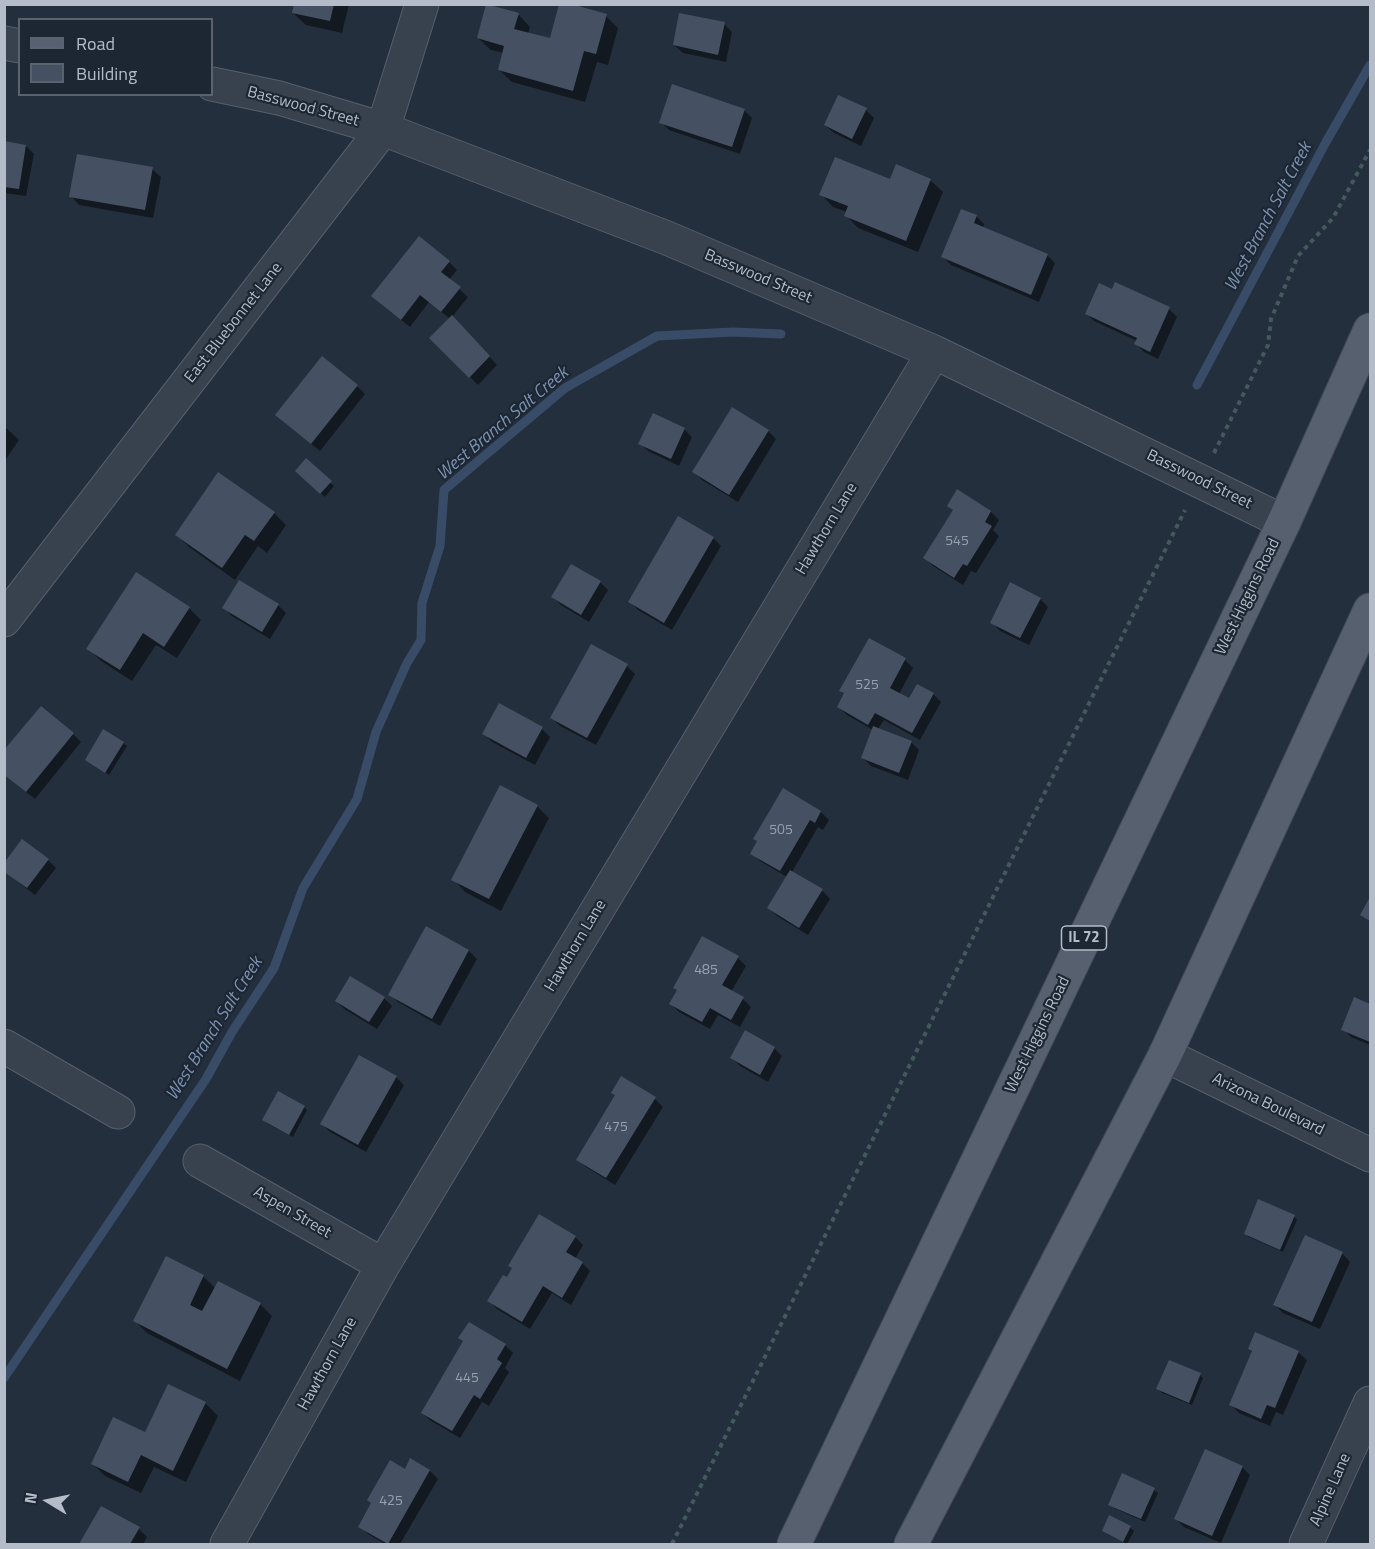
<!DOCTYPE html>
<style>
body{margin:0}
#map{position:relative;width:1375px;height:1549px;overflow:hidden;background:#242f3e;font-family:"Titillium Web",sans-serif}
canvas{display:block}
.frame{position:absolute;inset:0;border:6px solid #b4bcc9;pointer-events:none}
.legend{position:absolute;left:18px;top:18px;width:195px;height:78px;box-sizing:border-box;background:#1d2633;border:2px solid #59626f;margin:0;padding:8px 10px;list-style:none;font-size:18px;color:#b4bcc9}
.legend li{display:flex;align-items:center;gap:12px;height:30px}
.legend b{width:30px;border:2px solid #59626f}
.north{position:absolute;left:18px;top:1471px;width:60px;height:60px;-webkit-text-stroke:4px #1d2633;paint-order:stroke;rotate:280deg;font-size:16px;font-weight:700;line-height:24px;text-align:center;color:#b4bcc9}
.north::after{content:'';display:block;margin:auto;width:21px;height:27px;background:#b4bcc9;clip-path:polygon(50% 0,100% 100%,50% 72%,0 100%)}
</style>
<div id="map">
<canvas width="1375" height="1549"></canvas>
<div class="frame"></div>
<ul class="legend">
<li><b style="height:8px;background:#56606e"></b>Road</li>
<li><b style="height:16px;background:#455162"></b>Building</li>
</ul>
<div class="north">N</div>
</div>
<script>
const context = document.querySelector('canvas').getContext('2d');
context.lineJoin = 'round';
function paint(path, color) { context.fillStyle = color; context.fill(path, 'evenodd'); }
const shape = rows => new Path2D(rows.map(r => 'M' + r).join(''));
function stroke(path, color, width, dash) { context.strokeStyle = color; context.lineWidth = width; context.lineCap = dash ? 'butt' : 'round'; context.setLineDash(dash || []); context.stroke(path); }
function drawText(font, color, halo, rows, align = 'center') {
  context.font = font + ' "Titillium Web",sans-serif'; context.lineWidth = 4.5; context.setLineDash([]); context.textBaseline = 'middle'; context.strokeStyle = halo; context.fillStyle = color; for (const [text, x, y, turn = 0] of rows) {
    context.save(); context.translate(x, y); context.rotate((+turn || 0) * Math.PI / 180); context.textAlign = isNaN(turn) ? turn : align; if (halo) context.strokeText(text, 0, 0); context.fillText(text, 0, 0); context.restore();
  }
}
paint(shape([
 [295,4,349,4,342,33,306,25,293,13],
 [518,14,530,27,528,34,551,40,606,16,618,28,608,65,597,62,585,102,512,82,499,70,504,53,491,50,478,38],
 [724,24,732,32,726,62,683,53,674,45],
 [839,97,866,110,874,118,861,146,834,133,825,125],
 [744,110,752,118,740,154,669,130,661,122],
 [4,142,26,146,34,154,26,196,4,193],
 [152,169,161,177,153,218,79,205,71,196],
 [930,180,943,192,918,252,858,228,846,215,847,212,833,207,821,194,891,181],
 [976,216,984,224,983,228,1047,255,1055,263,1039,302,951,265,943,257],
 [449,262,457,270,449,280,468,297,452,317,497,365,478,385,431,338,450,319,429,302,410,327,381,304],
 [1169,309,1177,317,1158,359,1144,352,1136,344,1137,341,1094,321,1086,313],
 [357,386,365,394,320,451,285,423],
 [4,426,19,440,4,462],
 [684,429,692,437,679,466,648,451,640,443],
 [768,431,776,439,738,502,702,480,694,472],
 [306,460,334,486,325,497,297,471],
 [949,506,991,512,999,520,993,530,999,536,976,573,971,571,963,585,933,566,925,558,954,511],
 [274,513,286,525,267,553,258,546,235,580,189,547,177,535],
 [713,538,721,546,672,630,638,610,630,602],
 [600,582,608,590,589,622,561,605,553,597],
 [1040,599,1048,607,1029,645,1000,631,992,622],
 [278,605,286,613,270,639,232,616,224,608],
 [189,608,201,620,177,658,156,645,132,681,101,661,88,648],
 [870,640,905,660,913,668,899,694,910,700,933,694,941,702,920,740,884,720,878,729,911,742,919,750,908,780,871,766,863,758,873,730,847,715,838,706,845,694,841,691],
 [627,666,635,674,596,745,560,726,552,718],
 [500,705,542,729,550,737,535,765,492,742,484,734],
 [73,734,81,742,35,799,4,775],
 [123,743,127,746,109,775,87,760],
 [537,806,549,818,501,911,465,892,453,879],
 [821,812,829,820,823,830,818,827,792,872,822,890,830,899,808,935,777,916,769,908,787,877,760,861,752,853],
 [48,860,56,868,35,895,10,876],
 [426,928,469,951,477,959,440,1026,398,1002,390,994],
 [738,958,746,966,731,992,743,999,751,1007,740,1027,718,1015,710,1029,679,1012,671,1004,678,991,674,988],
 [384,998,392,1006,377,1029,344,1009,336,1001],
 [1355,999,1370,1005,1370,1045,1351,1037,1343,1029],
 [774,1048,782,1056,768,1082,740,1066,732,1058],
 [396,1077,404,1085,366,1152,330,1132,322,1124],
 [655,1099,663,1107,615,1185,586,1167,578,1159],
 [304,1107,307,1110,293,1137,268,1124,264,1120],
 [1294,1216,1297,1220,1283,1252,1249,1237,1246,1234],
 [575,1237,583,1245,575,1259,582,1263,590,1271,571,1305,552,1293,530,1329,497,1309,489,1301,508,1280],
 [1342,1253,1350,1262,1320,1329,1283,1313,1275,1305],
 [167,1258,204,1277,215,1288,260,1304,272,1316,240,1381,147,1333,135,1321],
 [505,1345,513,1353,505,1368,509,1372,489,1406,482,1402,460,1438,431,1421,422,1413],
 [1249,1349,1298,1352,1307,1360,1283,1415,1276,1412,1270,1426,1239,1413,1231,1405,1253,1353],
 [1200,1375,1203,1378,1192,1405,1162,1393,1158,1389],
 [205,1403,218,1416,186,1482,154,1467,141,1493,105,1476,93,1464,145,1434],
 [1242,1467,1250,1475,1221,1543,1184,1527,1176,1519],
 [405,1471,430,1471,438,1479,400,1544,385,1544,368,1534,360,1526],
 [1154,1490,1158,1493,1145,1522,1114,1508,1110,1504],
 [101,1508,139,1529,147,1537,143,1544,81,1544],
 [1130,1527,1134,1531,1127,1544,1107,1534,1104,1531]
]), '#0007');
stroke(shape([
 [1197,385,1326,142,1370,65],
 [4,1378,206,1079,232,1032,274,968,303,888,357,799,376,732,407,663,421,640,422,603,440,546,444,490,565,388,657,336,733,332,781,334]
]), '#394c67', 9);
paint(shape([
 [294,4,334,4,330,21,292,13],
 [486,4,519,13,514,29,550,38,559,4,571,4,607,14,596,54,584,51,573,91,498,70,504,46,477,38],
 [679,13,725,22,718,55,673,45],
 [672,84,745,109,732,147,659,123],
 [838,95,867,108,852,139,824,125],
 [4,141,26,145,19,189,4,187],
 [77,154,153,167,145,210,69,197],
 [835,157,890,179,896,164,931,179,906,241,844,216,848,206,819,195],
 [961,209,977,215,974,223,1048,254,1031,295,941,257],
 [419,236,450,261,441,272,461,287,441,312,420,295,401,320,371,296],
 [1115,282,1170,307,1150,352,1134,344,1137,338,1085,314,1099,283,1112,289],
 [452,315,490,356,469,378,429,338],
 [322,356,358,385,311,444,275,415],
 [732,407,769,430,729,495,692,472],
 [653,413,685,428,671,459,638,444],
 [306,458,332,481,320,494,295,471],
 [218,472,275,512,254,541,245,535,222,568,175,535],
 [957,489,991,511,985,522,992,526,967,566,963,564,954,578,923,558,953,510,947,506],
 [678,516,714,537,664,623,628,602],
 [571,564,601,581,581,615,551,597],
 [136,572,190,607,164,647,143,633,120,670,86,649],
 [239,580,279,604,262,632,222,608],
 [1010,582,1041,598,1020,638,990,623],
 [869,638,906,658,890,688,909,698,917,684,934,693,912,733,875,713,868,725,837,707,844,693,839,691],
 [591,644,628,664,587,738,550,718],
 [499,703,543,727,526,758,482,734],
 [41,706,74,733,26,792,4,775,4,750],
 [873,726,912,741,899,773,861,758],
 [103,729,124,742,105,773,85,760],
 [500,785,538,805,489,899,451,880],
 [783,788,821,811,815,823,810,820,780,871,750,854,757,841,753,839],
 [22,839,49,859,27,888,4,872,4,863],
 [790,870,823,889,799,928,767,908],
 [1370,897,1370,921,1360,915],
 [426,926,469,950,432,1019,388,995],
 [702,936,739,956,722,985,744,997,731,1020,710,1008,702,1022,669,1004,677,990,673,988],
 [350,976,385,997,369,1022,335,1001],
 [1354,997,1370,1004,1370,1042,1341,1030],
 [745,1030,775,1047,760,1075,730,1058],
 [359,1055,397,1076,358,1145,320,1124],
 [621,1076,656,1097,606,1178,576,1160,615,1095,611,1093],
 [278,1091,305,1106,289,1135,262,1120],
 [1258,1199,1295,1215,1280,1250,1244,1234],
 [539,1214,576,1236,566,1252,583,1262,562,1298,543,1286,522,1322,487,1301,503,1275,507,1277,512,1268,508,1266],
 [1305,1235,1343,1252,1312,1322,1273,1305],
 [166,1256,204,1275,190,1305,202,1311,218,1281,261,1303,227,1369,133,1321],
 [469,1322,506,1344,497,1359,502,1363,480,1399,474,1395,452,1431,421,1413,463,1341,458,1338],
 [1255,1332,1299,1351,1275,1408,1267,1405,1261,1419,1229,1405,1252,1351,1248,1349],
 [1169,1360,1201,1373,1189,1403,1156,1389],
 [168,1384,206,1402,173,1471,141,1455,128,1482,91,1464,113,1417,145,1432],
 [1205,1449,1243,1466,1212,1536,1174,1519],
 [410,1458,430,1470,388,1544,358,1527,371,1503,367,1500,390,1460,405,1469],
 [1122,1473,1155,1488,1141,1519,1108,1505],
 [101,1506,140,1527,130,1544,79,1544],
 [1109,1515,1131,1526,1123,1542,1102,1531]
]), '#455162');
const street = shape([
 [4,43,20,46],
 [212,84,279,98,383,129,667,238,934,352,1284,522],
 [4,620,383,129,422,4],
 [4,1046,118,1112],
 [1165,1055,1370,1155],
 [200,1161,383,1265],
 [227,1544,383,1265,934,352],
 [1306,1544,1370,1403]
]);
const primary = shape([
 [794,1544,1284,522,1370,330],
 [911,1544,1165,1055,1370,610]
]);
stroke(street, '#565f6c', 35);
stroke(primary, '#414a57', 35);
stroke(shape([
 [1214,453,1268,345,1271,319,1298,256,1333,218,1370,150],
 [672,1544,1185,510]
]), '#44595c', 4, [4.5, 4.5]);
stroke(street, '#38414e', 33);
stroke(primary, '#56606e', 33);
drawText('14px', '#98a1af', null, [
 ["545",957,542],
 ["525",867,686],
 ["505",781,831],
 ["485",706,971],
 ["475",616,1128],
 ["445",467,1379],
 ["425",391,1502]
]);
for (const [x, y, w] of [
 [1084,938,45]
]) { const box = new Path2D(); box.roundRect(x - w / 2, y - 12, w, 24, 4.5); context.fillStyle = '#1d2633'; context.fill(box); stroke(box, '#b4bcc9', 1.5); }
drawText('bold 15px', '#b4bcc9', null, [
 ["IL 72",1084,938]
]);
drawText('16px', '#b4bcc9', '#1d2633', [
 ["Basswood Street",303,107,15],
 ["Basswood Street",758,277,23],
 ["East Bluebonnet Lane",234,323,-52],
 ["Basswood Street",1199,480,26],
 ["Hawthorn Lane",827,529,-59],
 ["West Higgins Road",1248,597,-64],
 ["Hawthorn Lane",576,946,-59],
 ["West Higgins Road",1038,1035,-64],
 ["Arizona Boulevard",1268,1105,26],
 ["Aspen Street",292,1213,30],
 ["Hawthorn Lane",328,1364,-61],
 ["Alpine Lane",1331,1490,-66]
]);
drawText('italic 18px', '#7c92b1', '#1d2633', [
 ["West Branch Salt Creek",1269,217,-62],
 ["West Branch Salt Creek",503,424,-40],
 ["West Branch Salt Creek",215,1029,-58]
]);
</script>
